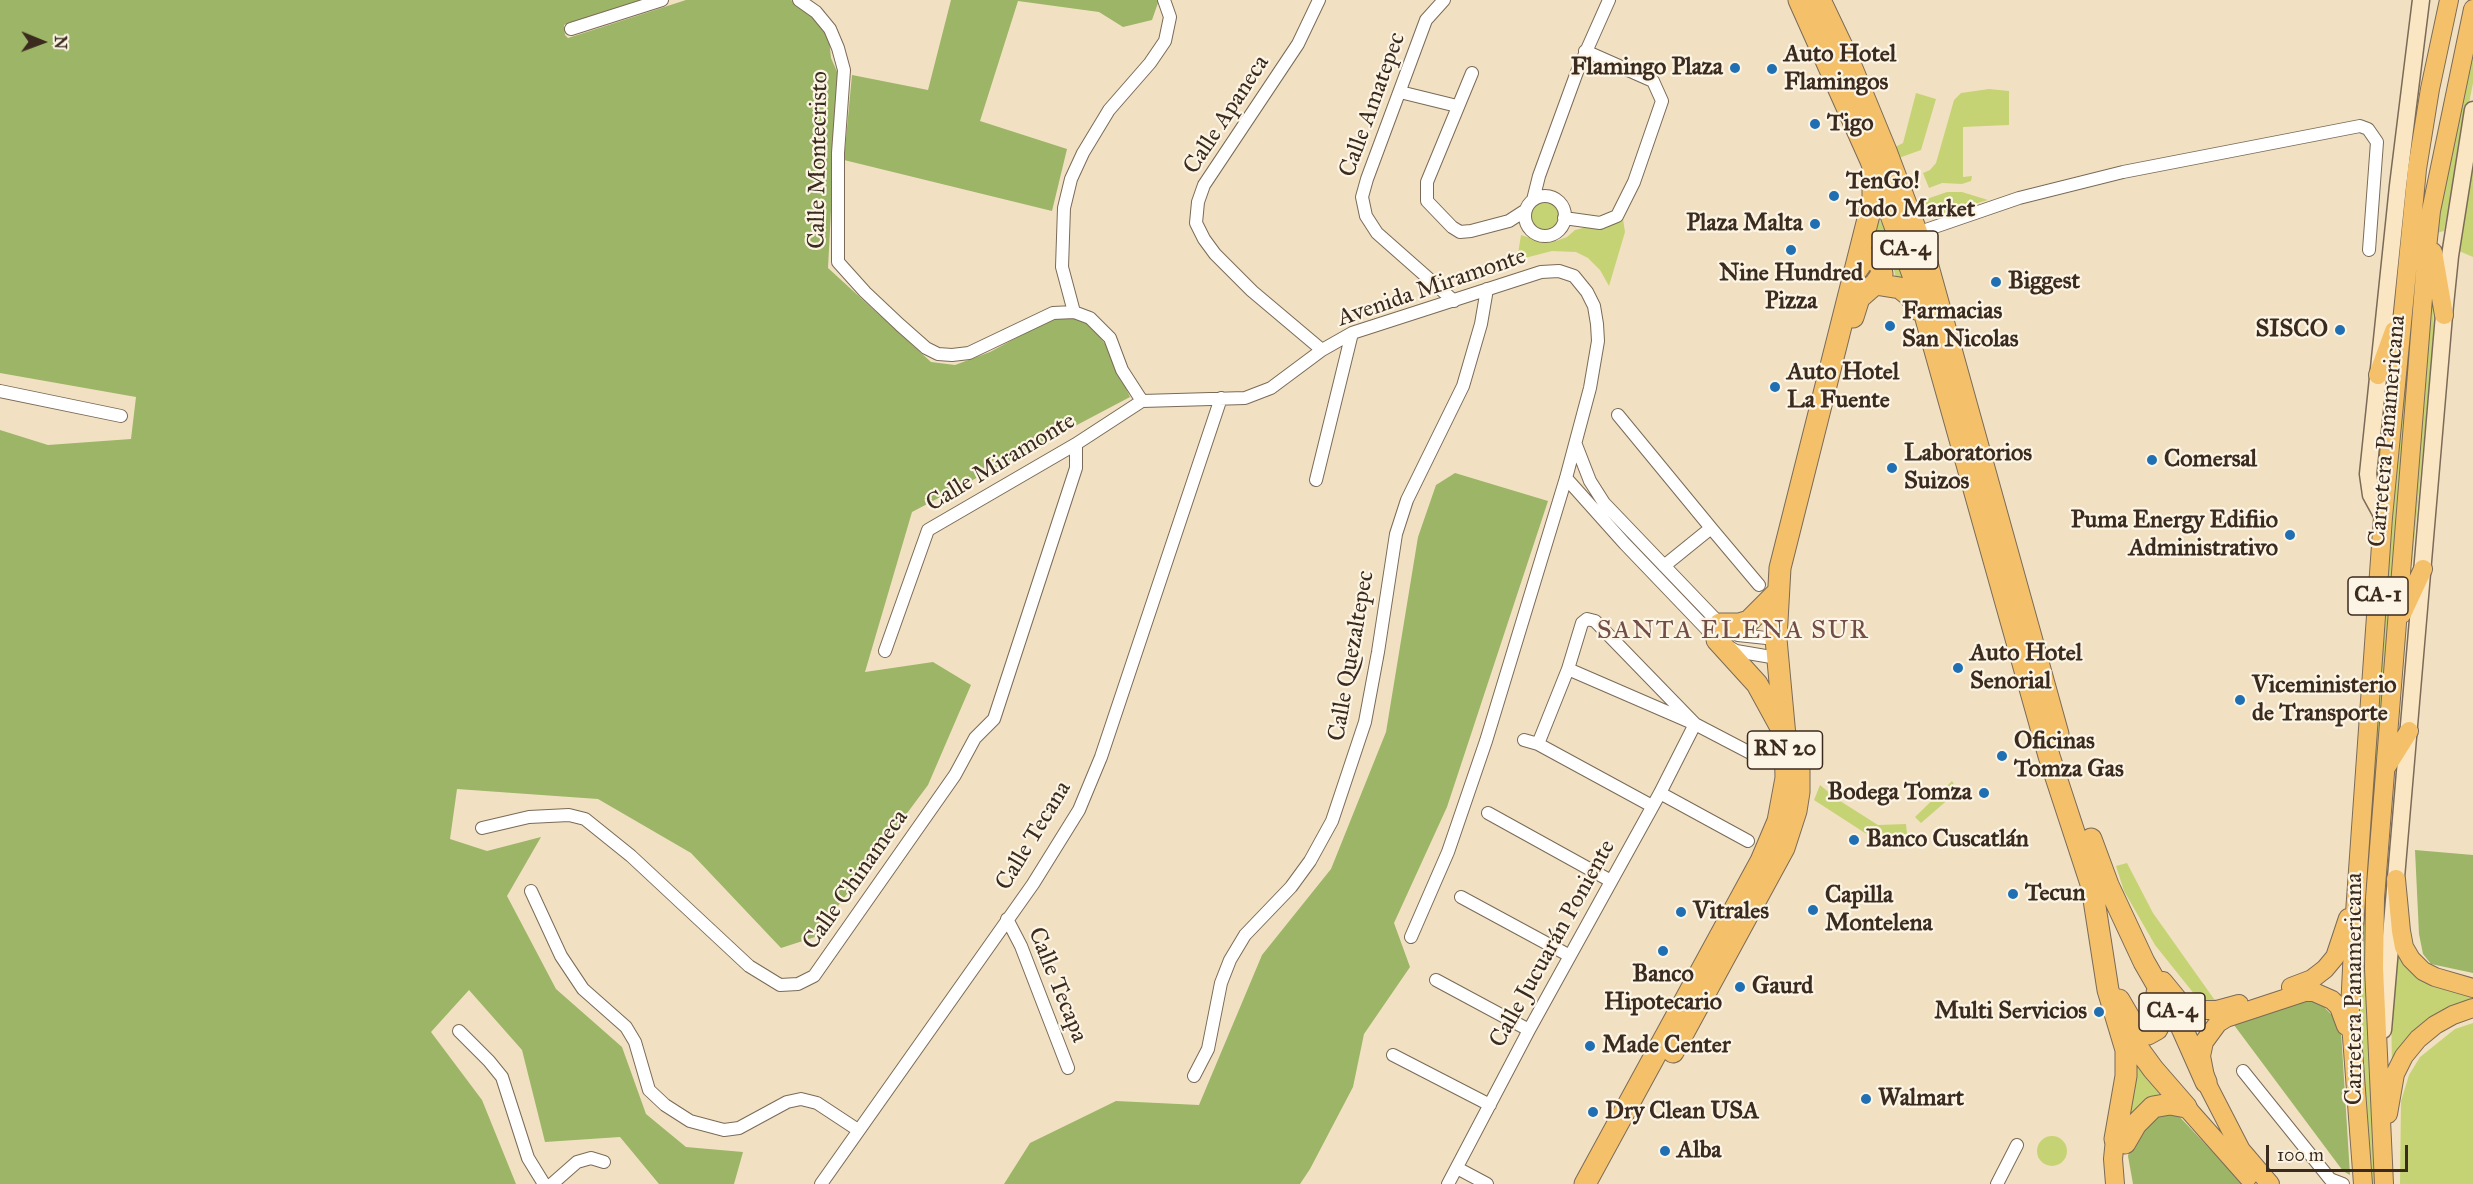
<!DOCTYPE html>
<meta charset="utf-8">
<style>
body{margin:0}
#map{position:relative;width:2473px;height:1184px;overflow:hidden;background:#f1e1c2;font-family:"IM FELL Great Primer",serif}
canvas{display:block}
.north{position:absolute;left:12px;top:12px;width:60px;height:60px;-webkit-text-stroke:4px #fcf5e5;paint-order:stroke;rotate:91deg;font-size:16px;font-weight:700;line-height:24px;text-align:center;color:#3b2a1e}
.north::after{content:'';display:block;margin:auto;width:21px;height:27px;background:#3b2a1e;clip-path:polygon(50% 0,100% 100%,50% 72%,0 100%)}
.scale{position:absolute;left:2266px;top:1145px;width:142px;height:27px;box-sizing:border-box;border:3px solid #3b2a1e;border-top:0;padding-left:8px;font-size:18px;line-height:21px;white-space:nowrap;color:#3b2a1e;-webkit-text-stroke:4px #fcf5e5;paint-order:stroke}
</style>
<div id="map">
<canvas width="2473" height="1184"></canvas>
<div class="north">N</div>
<div class="scale">100 m</div>
</div>
<script>
const context = document.querySelector('canvas').getContext('2d');
context.lineJoin = 'round';
function paint(path, color) { context.fillStyle = color; context.fill(path, 'evenodd'); }
const shape = rows => new Path2D(rows.map(r => 'M' + r).join(''));
function stroke(path, color, width, dash) { context.strokeStyle = color; context.lineWidth = width; context.lineCap = dash ? 'butt' : 'round'; context.setLineDash(dash || []); context.stroke(path); }
function drawText(font, color, halo, rows, align = 'center') {
  context.font = font + ' "IM FELL Great Primer",serif'; context.lineWidth = 4.5; context.setLineDash([]); context.textBaseline = 'middle'; context.strokeStyle = halo; context.fillStyle = color; for (const [text, x, y, turn = 0] of rows) {
    context.save(); context.translate(x, y); context.rotate((+turn || 0) * Math.PI / 180); context.textAlign = isNaN(turn) ? turn : align; if (halo) context.strokeText(text, 0, 0); context.fillText(text, 0, 0); context.restore();
  }
}
paint(shape([
 [2473,34,2473,83,2444,231,2437,233,2435,230],
 [1989,89,2009,91,2009,125,1963,127,1963,177,1972,176,1971,181,1962,184,1942,183,1929,188,1923,173,1930,170,1936,163,1954,100,1961,93],
 [1916,93,1936,99,1921,150,1896,159,1893,148,1903,143],
 [2473,168,2473,257,2459,251],
 [1947,192,1962,192,1988,200,1920,220,1915,203],
 '1530 215a15 15 0 1 1 30 0a15 15 0 1 1-30 0Z',
 [1877,215,1890,238,1909,286,1896,280,1893,264,1885,252,1865,247],
 [1623,219,1625,232,1609,286,1600,270,1588,258,1576,252,1552,251,1517,260,1521,235,1543,242,1556,241,1567,237,1575,230,1583,228,1603,228],
 [2417,247,2421,255,2385,694,2378,1184,2369,1184,2359,1017,2358,972,2385,591],
 [2429,296,2433,296,2434,337,2412,563,2406,586],
 [1952,781,1958,791,1921,823,1915,817],
 [1820,785,1837,799,1878,825,1906,824,1907,834,1893,839,1865,833,1814,800],
 [2127,863,2153,913,2214,999,2232,1004,2203,1005,2155,945,2124,891,2116,866],
 [2396,937,2402,957,2473,995,2473,1001,2392,1072,2391,1003],
 [2473,1023,2473,1184,2400,1184,2401,1101,2409,1075,2420,1057,2455,1029],
 [2135,1056,2165,1092,2150,1098,2126,1121],
 '2037 1151a15 15 0 1 1 30 0a15 15 0 1 1-30 0Z'
]), '#c6d375');
paint(shape([
 [0,0,643,0,564,25,565,35,568,38,686,0,791,0,814,15,819,22,829,38,831,58,838,74,828,268,931,362,955,365,990,352,1053,318,1071,317,1089,323,1106,345,1130,397,912,512,865,672,933,662,971,685,928,785,815,937,781,948,691,853,598,799,457,789,450,839,487,851,541,837,507,896,556,989,622,1047,646,1114,686,1147,743,1152,734,1184,659,1184,620,1137,545,1142,522,1050,469,990,431,1032,482,1100,516,1184,0,1184,0,430,48,445,131,439,136,397,0,373],
 [951,0,1159,0,1152,20,1123,27,1099,12,1018,1,980,121,1067,149,1052,211,844,160,852,75,928,90],
 [1455,473,1548,501,1447,807,1394,923,1410,967,1364,1034,1353,1087,1310,1169,1300,1184,1004,1184,1030,1143,1116,1101,1199,1105,1262,955,1331,869,1386,732,1418,537,1436,485],
 [2415,850,2473,855,2473,973,2431,964,2423,954,2419,934],
 [2302,1002,2313,1002,2324,1007,2333,1016,2341,1031,2350,1175,2343,1171,2234,1025],
 [2159,1112,2176,1113,2243,1184,2133,1184,2128,1156,2131,1144]
]), '#9cb566');
const street = shape([
 [799,0,816,12,830,29,838,48,844,70,838,153,838,262,865,292,900,325,926,348,938,354,952,355,969,353,1053,313,1074,312,1090,318,1110,338,1122,370,1142,401],
 [1319,0,1298,44,1204,185,1198,202,1196,223,1204,239,1215,254,1252,291,1322,350],
 [1444,0,1426,20,1367,179,1362,197,1366,216,1377,233,1454,301],
 [571,29,662,0],
 [1472,73,1427,182,1427,201,1452,227,1460,232,1471,231,1509,221,1526,210],
 [1400,92,1457,106],
 '1525 216a20 20 0 1 1 40 0a20 20 0 1 1-40 0Z',
 [1533,200,1539,176,1577,72,1609,0],
 [1564,218,1600,223,1617,216,1634,182,1662,101,1653,81,1585,51],
 [1917,233,2019,198,2123,172,2360,126,2368,129,2377,142,2369,250],
 [1074,312,1062,267,1064,208,1071,179,1083,153,1109,110,1150,63,1165,41,1170,17,1164,0],
 [0,391,121,416],
 [1618,415,1711,528,1664,566],
 [1576,445,1590,481,1604,503,1720,624,1738,635,1776,639],
 [1566,478,1625,544,1717,640,1736,651,1777,658],
 [1316,480,1352,333],
 [1711,528,1759,585],
 [885,651,928,530,1076,444,1142,401,1245,398,1271,388,1322,350,1352,333,1541,272,1559,271,1574,276,1587,292,1594,306,1597,324,1598,341,1590,388,1566,478,1486,741,1448,852,1411,937],
 [1568,669,1695,724,1762,759],
 [1524,740,1538,744,1652,806],
 [1538,744,1568,669,1582,623,1587,619,1595,621,1695,724],
 [1660,793,1748,841],
 [1488,813,1611,881],
 [482,828,529,817,569,815,585,819,631,856,749,966,780,985,798,984,814,976,955,775,975,738,994,719,1076,468,1076,444],
 [531,891,561,956,583,989,626,1027,635,1042,649,1090,665,1105,690,1121,724,1130,739,1128,787,1102,801,1099,817,1103,858,1130],
 [1461,897,1570,956],
 [1007,919,1021,946,1068,1068],
 [1436,980,1529,1030],
 [459,1031,489,1061,502,1077,528,1158,544,1184],
 [1393,1055,1490,1105],
 [2243,1071,2330,1179,2343,1184],
 [1194,1076,1208,1049,1221,983,1230,960,1245,935,1291,887,1310,861,1332,821,1365,722,1378,652,1396,534,1407,500,1463,386,1481,324,1487,289],
 [1457,1168,1487,1184],
 [552,1184,577,1162,591,1158,604,1162],
 [821,1184,1033,884,1079,810,1101,757,1221,398],
 [1448,1184,1529,1030,1660,793,1695,724],
 [1997,1184,2017,1145]
]);
const secondary = shape([
 [2383,517,2371,495,2368,474,2398,186,2421,0],
 [2383,1030,2444,315,2450,256,2473,110]
]);
const primary = shape([
 [2433,252,2444,315],
 [2378,375,2394,331],
 [2402,614,2423,569],
 [2387,766,2409,731],
 [2396,879,2401,931,2404,947,2411,959,2423,971,2435,977,2473,988],
 [2163,981,2181,1003,2194,1010,2217,1010,2239,1004],
 [2291,987,2312,979,2325,969,2335,957,2348,918],
 [2186,1107,2248,1177],
 [2388,1114,2395,1074,2404,1056,2418,1039,2435,1025,2453,1015,2473,1008],
 [2115,1139,2113,1159,2115,1184],
 [2270,1184,2241,1150,2206,1082,2201,1056,2204,1042,2218,1023,2226,1018,2305,992,2314,992,2332,1000,2339,1007,2346,1026],
 [2363,1184,2350,1010,2354,927,2383,517,2417,169,2430,89,2449,0],
 [2384,1184,2374,968,2375,898,2427,248,2431,211,2473,9]
]);
const highway = shape([
 [1799,0,1871,161,1916,283,2049,756,2092,887,2108,990,2126,1050,2126,1076,2115,1139],
 [1820,0,1849,61,1886,151,1924,252,2058,734],
 [1853,275,1864,260,1875,259,1880,264,1882,274,1875,284],
 [1853,317,1859,298,1875,284,1900,288,1910,296,1919,310],
 [1720,624,1739,624,1749,621,1778,592],
 [1717,640,1757,684,1780,726],
 [2091,839,2108,885,2144,962,2182,1028,2206,1082],
 [2119,1000,2133,1024,2138,1030,2148,1034,2157,1029,2162,1017,2157,993],
 [2126,1032,2153,1069,2186,1107],
 [1673,1052,1784,848,1796,811,1799,792,1799,757],
 [2125,1143,2136,1124,2153,1107,2170,1104,2186,1107],
 [1585,1184,1761,861,1778,821,1786,778,1785,736,1776,639,1780,568,1873,199,1873,176]
]);
stroke(street, '#7b6a57', 14);
stroke(secondary, '#7b6a57', 19);
stroke(primary, '#7b6a57', 20);
stroke(highway, '#7b6a57', 23);
stroke(street, '#fff', 12);
stroke(secondary, '#fbe6c3', 16);
stroke(primary, '#f4c16a', 18);
stroke(highway, '#f4c16a', 21);
for (const [x, y, r, color] of [
 [1735,68,6,"#1f6fb2"],
 [1772,69,6,"#1f6fb2"],
 [1815,124,6,"#1f6fb2"],
 [1834,196,6,"#1f6fb2"],
 [1815,224,6,"#1f6fb2"],
 [1791,250,6,"#1f6fb2"],
 [1996,282,6,"#1f6fb2"],
 [1890,326,6,"#1f6fb2"],
 [2340,330,6,"#1f6fb2"],
 [1775,387,6,"#1f6fb2"],
 [2152,460,6,"#1f6fb2"],
 [1892,468,6,"#1f6fb2"],
 [2290,535,6,"#1f6fb2"],
 [1958,668,6,"#1f6fb2"],
 [2240,700,6,"#1f6fb2"],
 [2002,756,6,"#1f6fb2"],
 [1984,793,6,"#1f6fb2"],
 [1854,840,6,"#1f6fb2"],
 [2013,894,6,"#1f6fb2"],
 [1813,910,6,"#1f6fb2"],
 [1681,912,6,"#1f6fb2"],
 [1663,951,6,"#1f6fb2"],
 [1740,987,6,"#1f6fb2"],
 [2099,1012,6,"#1f6fb2"],
 [1590,1046,6,"#1f6fb2"],
 [1866,1099,6,"#1f6fb2"],
 [1593,1112,6,"#1f6fb2"],
 [1665,1151,6,"#1f6fb2"]
]) { const dot = new Path2D(); dot.arc(x, y, r, 0, 2 * Math.PI); context.fillStyle = color; context.fill(dot); stroke(dot, '#fcf5e5', 2); }
for (const [x, y, w] of [
 [1905,250,66],
 [2378,596,60],
 [1785,750,75],
 [2172,1012,66]
]) { const box = new Path2D(); box.roundRect(x - w / 2, y - 19, w, 38, 4.5); context.fillStyle = '#fcf5e5'; context.fill(box); stroke(box, '#3b2a1e', 1.5); }
drawText('bold 22px', '#3b2a1e', null, [
 ["CA-4",1905,250],
 ["CA-1",2378,596],
 ["RN 20",1785,750],
 ["CA-4",2172,1012]
]);
drawText('bold 24px', '#3b2a1e', '#fcf5e5', [
 ["Auto Hotel",1784,55],
 ["Flamingos",1784,83],
 ["Flamingo Plaza",1723,68,"right"],
 ["Tigo",1827,124],
 ["TenGo!",1846,182],
 ["Todo Market",1846,210],
 ["Plaza Malta",1803,224,"right"],
 ["Nine Hundred",1791,274,"center"],
 ["Pizza",1791,302,"center"],
 ["Biggest",2008,282],
 ["Farmacias",1902,312],
 ["San Nicolas",1902,340],
 ["SISCO",2328,330,"right"],
 ["Auto Hotel",1787,373],
 ["La Fuente",1787,401],
 ["Laboratorios",1904,454],
 ["Suizos",1904,482],
 ["Comersal",2164,460],
 ["Puma Energy Edifiio",2278,521,"right"],
 ["Administrativo",2278,549,"right"],
 ["Auto Hotel",1970,654],
 ["Senorial",1970,682],
 ["Viceministerio",2252,686],
 ["de Transporte",2252,714],
 ["Oficinas",2014,742],
 ["Tomza Gas",2014,770],
 ["Bodega Tomza",1972,793,"right"],
 ["Banco Cuscatlán",1866,840],
 ["Tecun",2025,894],
 ["Capilla",1825,896],
 ["Montelena",1825,924],
 ["Vitrales",1693,912],
 ["Banco",1663,975,"center"],
 ["Hipotecario",1663,1003,"center"],
 ["Gaurd",1752,987],
 ["Multi Servicios",2087,1012,"right"],
 ["Made Center",1602,1046],
 ["Walmart",1878,1099],
 ["Dry Clean USA",1605,1112],
 ["Alba",1677,1151]
], 'left');
drawText('24px', '#3b2a1e', '#fcf5e5', [
 ["Calle Amatepec",1373,105,-70],
 ["Calle Apaneca",1227,115,-57],
 ["Calle Montecristo",819,160,-89],
 ["Avenida Miramonte",1432,288,-19],
 ["Carretera Panamericana",2388,431,-85],
 ["Calle Miramonte",1001,463,-31],
 ["Calle Quezaltepec",1352,656,-80],
 ["Calle Tecana",1034,836,-59],
 ["Calle Chinameca",856,880,-55],
 ["Calle Jucuarán Poniente",1553,944,-61],
 ["Calle Tecapa",1057,985,68],
 ["Carretera Panamericana",2355,989,-90]
]);
context.letterSpacing = '1.5px';
drawText('26px', '#724e46', '#fcf5e5', [
 ["SANTA ELENA SUR",1733,632]
]);
context.letterSpacing = '0px';
</script>
